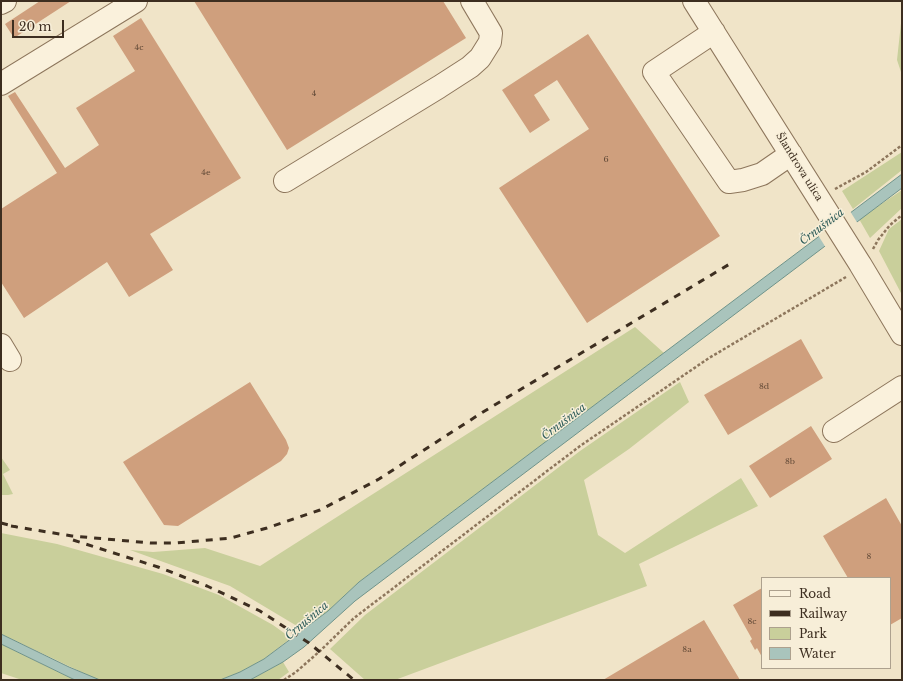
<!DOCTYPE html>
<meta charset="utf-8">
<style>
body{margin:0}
#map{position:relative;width:903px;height:681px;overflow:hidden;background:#f0e4c8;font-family:"Libre Baskerville",serif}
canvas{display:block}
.frame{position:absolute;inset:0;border:2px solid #3d2e20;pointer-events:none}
.legend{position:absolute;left:761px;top:577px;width:130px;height:92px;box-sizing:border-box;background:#f7eed8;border:1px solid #ada18e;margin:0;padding:5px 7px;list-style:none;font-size:12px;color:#3d2e20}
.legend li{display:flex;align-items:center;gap:8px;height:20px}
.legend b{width:20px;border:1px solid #ada18e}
.scale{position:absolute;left:12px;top:20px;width:52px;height:18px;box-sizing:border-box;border:2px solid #3d2e20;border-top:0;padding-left:5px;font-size:12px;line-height:14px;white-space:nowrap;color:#3d2e20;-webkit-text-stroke:3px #f7eed8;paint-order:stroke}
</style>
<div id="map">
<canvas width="903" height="681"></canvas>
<div class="frame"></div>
<ul class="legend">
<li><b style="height:5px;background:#faf1dc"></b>Road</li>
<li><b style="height:5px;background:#3d2e20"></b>Railway</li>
<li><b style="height:11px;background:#c9cf9b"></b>Park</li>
<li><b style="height:11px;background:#a9c4bc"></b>Water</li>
</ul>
<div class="scale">20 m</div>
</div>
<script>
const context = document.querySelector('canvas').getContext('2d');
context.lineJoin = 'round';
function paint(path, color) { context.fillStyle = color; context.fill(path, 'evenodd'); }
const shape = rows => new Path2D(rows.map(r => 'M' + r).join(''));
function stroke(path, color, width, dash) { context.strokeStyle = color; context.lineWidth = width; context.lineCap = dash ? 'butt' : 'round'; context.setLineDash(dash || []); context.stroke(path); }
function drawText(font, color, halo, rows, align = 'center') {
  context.font = font + ' "Libre Baskerville",serif'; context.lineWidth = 3; context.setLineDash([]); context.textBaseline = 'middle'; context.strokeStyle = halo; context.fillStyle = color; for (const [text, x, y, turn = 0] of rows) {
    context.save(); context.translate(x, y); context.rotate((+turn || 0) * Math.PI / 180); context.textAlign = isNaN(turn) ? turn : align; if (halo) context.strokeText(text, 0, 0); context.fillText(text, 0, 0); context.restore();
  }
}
paint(shape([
 [902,14,902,75,897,60],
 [902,152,902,170,853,209,842,191],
 [902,190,902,208,870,238,859,219],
 [902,219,902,295,879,251,889,229],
 [635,327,664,353,359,582,328,611,302,629,230,586,130,550,153,552,205,548,260,566],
 [680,382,689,402,629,449,584,480,598,535,625,553,741,478,758,506,639,564,647,586,395,680,365,680,330,649,365,615,580,451],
 [1,457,10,470,3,474,13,494,8,495,1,495],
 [1,533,57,544,163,574,219,595,273,625,291,638,264,659,240,672,220,680,100,680,94,678,1,634],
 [1,644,75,680,22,680,1,673],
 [283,662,289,672,278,680,250,680]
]), '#c9cf9b');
const water = shape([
 [902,174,902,188,355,601,304,647,283,662,250,680,220,680,240,672,264,659,328,611,359,582,902,174],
 [1,634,69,667,100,680,75,680,1,644,1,634]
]);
paint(water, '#a9c4bc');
stroke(water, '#6f938a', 1);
paint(shape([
 [850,211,858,224,826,248,818,235]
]), '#f0e4c8');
paint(shape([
 [40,1,71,1,14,38,5,24],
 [194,1,443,1,466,38,287,150],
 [141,18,241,178,150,234,173,270,129,297,107,262,24,318,1,282,1,209,57,173,8,96,15,92,65,168,99,145,76,108,135,71,113,36],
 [588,34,720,236,587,323,499,188,589,129,557,80,534,95,550,120,530,133,502,90],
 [801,339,823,378,728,435,704,395],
 [250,382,286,440,289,448,287,454,281,461,178,526,164,525,123,462],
 [811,426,832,459,770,498,749,466],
 [886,498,902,526,902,618,890,625,890,578,848,578,823,536],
 [762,588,762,657,757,648,755,650,750,641,752,639,733,605],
 [704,620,740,680,603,680]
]), '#cf9f7d');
const minor = shape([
 [694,1,860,264,902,334],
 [1,3,5,1],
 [714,32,654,72,729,182,743,180,762,174,791,154],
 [1,84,136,1],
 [285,181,439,87,470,67,480,58,490,42,491,33,472,1],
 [1,345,10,360],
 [834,431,902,387]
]);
stroke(minor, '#8d765c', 24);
stroke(shape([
 [835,189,866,172,902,145],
 [873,249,878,240,890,225,902,215],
 [284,680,296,672,320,651,354,618,580,446,709,358,846,277]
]), '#8d765c', 2.5, [3, 2]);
stroke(minor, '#faf1dc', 22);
stroke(shape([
 [1,523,17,527],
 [11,526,72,536,150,543,176,543,231,538,267,528,320,510,379,479,483,412,733,262],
 [73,540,158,567,207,586,260,611,309,643,354,680]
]), '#3d2e20', 3, [7, 7]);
drawText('8px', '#624a37', null, [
 ["4c",139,48],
 ["4",314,94],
 ["6",606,160],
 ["4e",206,173],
 ["8d",764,387],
 ["8b",790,462],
 ["8",869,557],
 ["8c",752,622],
 ["8a",687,650]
]);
drawText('10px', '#3d2e20', '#f7eed8', [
 ["Šlandrova ulica",799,167,58]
]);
drawText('italic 11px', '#2f5d5a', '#f7eed8', [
 ["Črnušnica",822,227,-37],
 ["Črnušnica",564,422,-37],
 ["Črnušnica",307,621,-40]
]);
</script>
